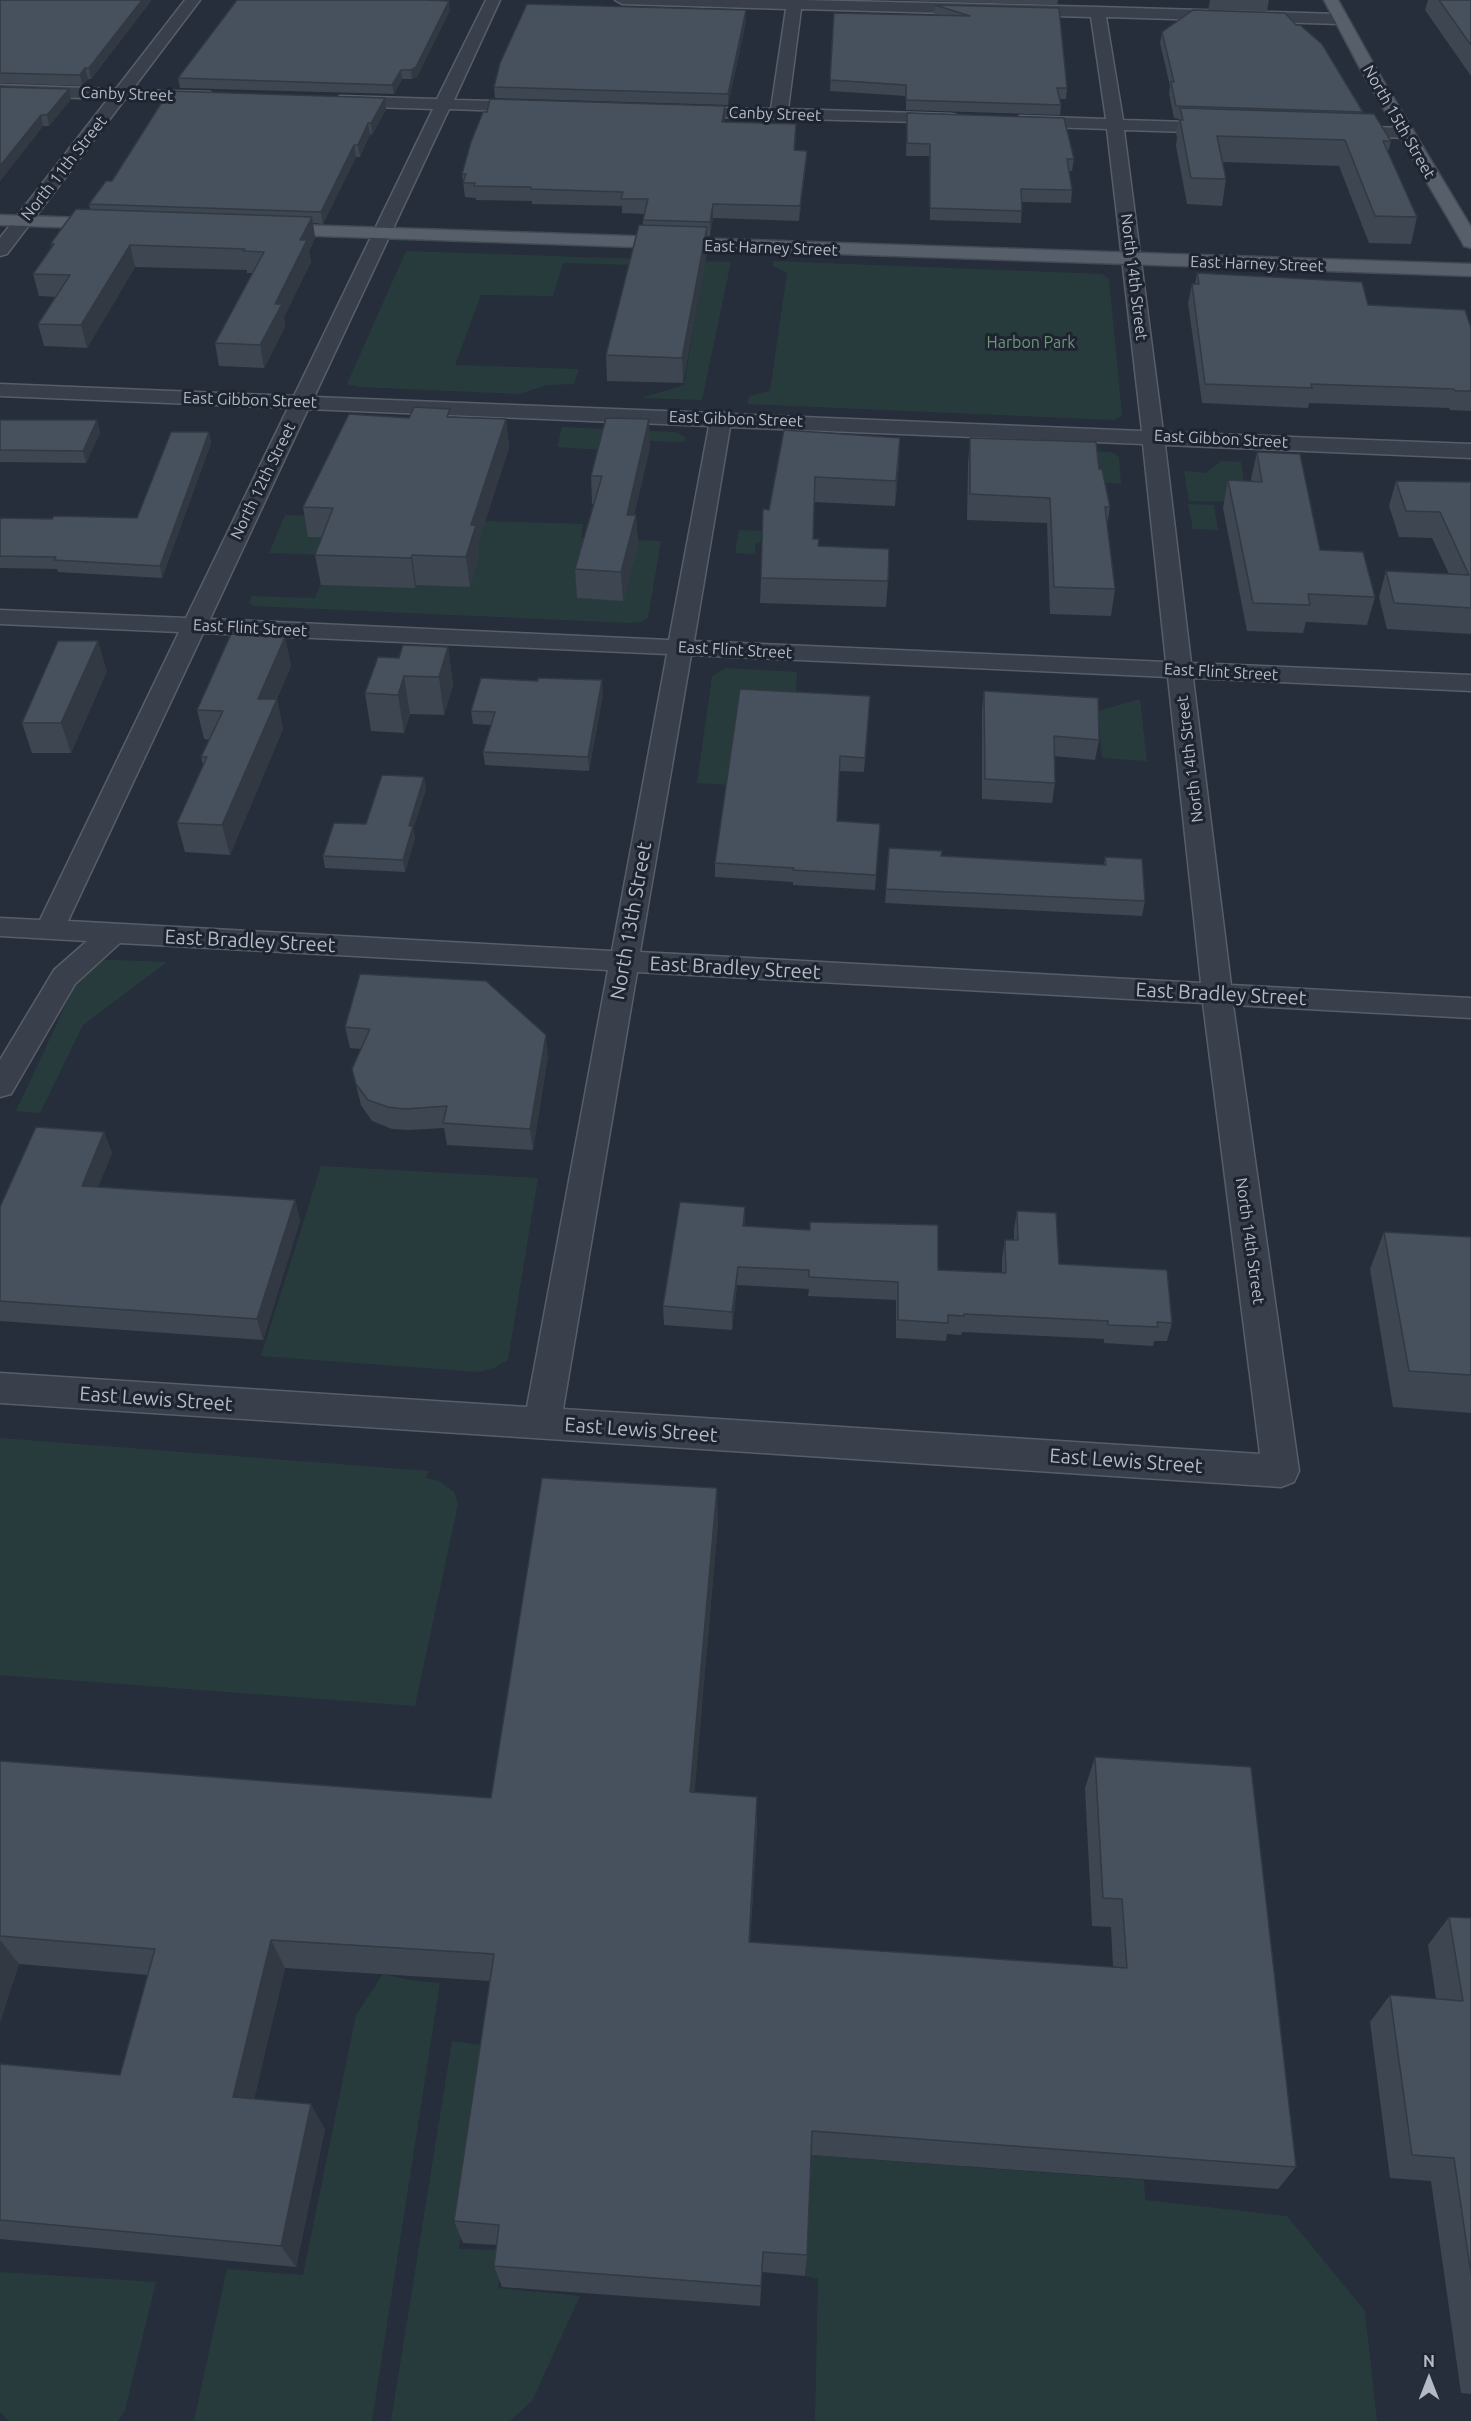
<!DOCTYPE html>
<style>
body{margin:0}
#map{position:relative;width:1471px;height:2421px;overflow:hidden;background:#252e3a;font-family:Ubuntu,sans-serif}
canvas{display:block}
.north{position:absolute;left:1399px;top:2349px;width:60px;height:60px;-webkit-text-stroke:4px #1e2530;paint-order:stroke;rotate:0deg;font-size:16px;font-weight:700;line-height:24px;text-align:center;color:#b5bbc6}
.north::after{content:'';display:block;margin:auto;width:21px;height:27px;background:#b5bbc6;clip-path:polygon(50% 0,100% 100%,50% 72%,0 100%)}
</style>
<div id="map">
<canvas width="1471" height="2421"></canvas>
<div class="north">N</div>
</div>
<script>
const context = document.querySelector('canvas').getContext('2d');
context.lineJoin = 'round';
function paint(path, color) { context.fillStyle = color; context.fill(path, 'evenodd'); }
const shape = rows => new Path2D(rows.map(r => 'M' + r).join(''));
function stroke(path, color, width, dash) { context.strokeStyle = color; context.lineWidth = width; context.lineCap = dash ? 'butt' : 'round'; context.setLineDash(dash || []); context.stroke(path); }
function drawText(font, color, halo, rows, align = 'center') {
  context.font = font + ' Ubuntu,sans-serif'; context.lineWidth = 6; context.setLineDash([]); context.textBaseline = 'middle'; context.strokeStyle = halo; context.fillStyle = color; for (const [text, x, y, turn = 0] of rows) {
    context.save(); context.translate(x, y); context.rotate((+turn || 0) * Math.PI / 180); context.textAlign = isNaN(turn) ? turn : align; if (halo) context.strokeText(text, 0, 0); context.fillText(text, 0, 0); context.restore();
  }
}
paint(shape([
 [406,251,731,262,702,400,641,398,684,385,704,267,563,263,553,296,481,295,455,365,579,369,574,384,547,385,519,394,359,387,347,384],
 [773,261,1102,274,1109,279,1122,415,1114,420,747,404,749,396,770,391,787,273,773,266],
 [562,427,675,432,685,437,684,442,642,441,604,450,557,447],
 [1030,449,1109,452,1115,454,1119,457,1121,484,1100,482],
 [1221,461,1241,462,1247,502,1189,501,1184,471,1206,473],
 [1188,504,1214,505,1218,530,1193,529],
 [285,515,583,524,581,538,661,541,648,618,641,622,630,623,254,606,249,603,252,596,315,598,331,555,269,553],
 [739,530,762,531,760,543,755,544,755,554,735,553],
 [726,668,797,672,790,789,697,783,712,676],
 [1140,699,1147,761,1102,758,1098,711],
 [87,959,167,962,83,1025,40,1113,16,1111],
 [321,1166,538,1178,508,1360,494,1368,478,1372,261,1356],
 [0,1438,429,1471,426,1478,439,1481,454,1492,458,1504,415,1706,0,1675],
 [383,1974,409,1980,440,1983,372,2421,194,2421,227,2269,303,2275,356,2015],
 [452,2041,488,2046,459,2249,504,2250,498,2288,580,2296,532,2401,510,2421,391,2421],
 [810,2155,1144,2180,1145,2200,1287,2216,1365,2311,1377,2421,815,2421,818,2279,805,2276],
 [0,2272,156,2282,125,2410,118,2421,9,2421,0,2412]
]), '#283b3c');
const minor = shape([
 [185,0,200,0,132,90,210,92,218,97,216,100,125,99,7,254,0,256,0,238,108,99,0,95,0,85,116,89,185,0],
 [486,0,500,0,454,100,534,102,542,107,534,112,449,109,314,397,714,413,721,412,729,414,1142,431,1107,129,1020,126,1012,121,1020,116,1106,119,1091,17,801,9,788,109,951,114,957,115,959,119,957,123,682,116,676,115,674,111,676,107,771,109,786,9,622,4,615,0,802,0,1098,7,1339,14,1347,19,1339,24,1106,17,1123,120,1221,123,1229,128,1221,133,1124,130,1163,432,1471,444,1471,458,1165,445,1191,663,1471,675,1471,691,1193,678,1231,985,1471,998,1471,1018,1233,1005,1299,1471,1294,1482,1281,1487,0,1403,0,1373,527,1407,608,970,120,943,75,984,11,1094,0,1097,0,1060,54,970,87,941,0,936,0,918,40,920,179,632,0,624,0,610,186,618,288,408,0,396,0,384,294,396,433,109,340,106,332,101,340,96,437,99,486,0],
 [308,409,709,426,669,640,210,619,308,409],
 [730,427,1143,444,1166,662,694,641,730,427],
 [203,633,667,654,612,951,68,921,203,633],
 [691,655,1168,677,1201,983,640,952,691,655],
 [637,972,1203,1003,1260,1454,563,1409,637,972],
 [1341,126,1406,128,1412,129,1414,133,1412,137,1406,138,1335,135,1333,131,1335,127,1341,126]
]);
const major = shape([
 [1324,0,1338,0,1378,72,1471,227,1471,248,1464,246,1462,242,1362,72,1324,0],
 [0,215,112,219,118,220,121,224,118,228,112,229,0,225,0,215],
 [269,224,1471,264,1471,276,263,234,260,230,263,226,269,224]
]);
stroke(minor, '#575e69', 3);
stroke(major, '#424954', 3);
paint(minor, '#39404b');
paint(major, '#575f6b');
paint(shape([
 [0,0,151,1,91,79,88,79,82,86,0,83],
 [890,0,1058,0,1057,5],
 [1210,0,1269,0,1267,11,1208,10],
 [1428,0,1471,0,1471,76,1425,10],
 [935,5,1059,8,1067,88,1066,99,1060,99,1061,105,1060,115,906,110,906,96,830,91,834,13,937,16,934,15],
 [450,10,417,77,412,79,402,79,394,94,180,88,178,78],
 [746,10,746,21,728,105,495,98,494,87],
 [1162,32,1363,112,1362,113,1391,141,1388,152,1417,217,1411,244,1369,243,1339,166,1223,162,1226,179,1222,206,1187,204,1176,146,1177,138,1176,133,1179,119,1174,118,1169,94,1170,86,1160,43],
 [0,87,69,89,71,99,49,126,43,126,0,181],
 [385,98,386,109,372,135,370,134,360,157,356,157,323,224,313,223,315,238,309,252,311,262,284,317,285,327,264,368,219,366,215,343,252,273,247,273,247,270,135,267,87,348,44,346,38,324,56,297,39,296,33,274,52,247,51,243,90,209,89,204,112,181],
 [725,106,725,122,796,124,795,150,807,151,806,165,799,221,713,218,710,236,707,236,707,252,683,383,607,381,606,355,643,225,643,220,644,214,622,213,622,206,532,204,532,201,476,200,476,198,465,197,462,174],
 [907,113,1074,159,1072,171,1069,171,1072,190,1071,203,1022,202,1021,223,930,220,929,156,906,156],
 [1197,273,1368,305,1471,328,1471,411,1450,410,1449,408,1309,403,1308,408,1202,403,1188,303,1192,284,1195,284],
 [451,417,506,419,509,448,478,543,479,555,470,587,416,585,415,588,321,585,315,555,322,537,308,537,303,507,409,418],
 [0,420,97,420,100,433,86,463,0,462],
 [784,430,899,463,895,506,814,502,813,539,819,546,888,581,886,607,760,603,761,578,769,510],
 [209,432,211,443,162,578,58,572,57,569,0,568,0,519,137,518],
 [970,438,1099,469,1110,507,1107,526,1115,589,1111,616,1050,614,1047,523,967,520,968,464],
 [650,447,634,515,636,515,638,544,623,601,577,598,575,569,594,504,592,504,591,476],
 [1257,452,1320,550,1375,597,1367,625,1306,622,1303,633,1247,631,1223,508,1228,480,1252,481,1251,479],
 [1396,481,1471,482,1471,634,1387,629,1379,597,1386,571,1449,574,1432,538,1399,537,1389,506],
 [285,637,291,666,277,699,283,729,230,855,185,852,177,823,203,765,201,757,209,740,204,739,197,710],
 [448,647,453,685,444,715,410,714,404,733,371,731,365,693,399,658],
 [107,671,71,753,32,753,22,723],
 [984,691,1099,740,1095,760,1054,756,1055,783,1052,803,982,799,982,711],
 [603,694,589,771,485,765,483,752,491,725,473,724,471,711],
 [870,696,864,772,839,771,837,821,880,824,875,890,793,885,793,882,715,877,715,863],
 [424,777,426,789,413,829,415,838,405,872,325,868,323,856,366,824],
 [889,848,941,856,1104,865,1105,857,1145,901,1142,916,885,903],
 [360,974,548,1056,533,1150,447,1145,444,1128,409,1130,392,1129,372,1121,361,1105,352,1069,361,1049,350,1048,345,1027],
 [104,1132,112,1153,98,1187,295,1200,300,1221,263,1340,0,1321,0,1207],
 [1017,1211,1059,1264,1172,1323,1167,1341,1154,1341,1153,1346,1104,1343,1104,1339,962,1332,961,1335,947,1334,946,1341,896,1338,896,1300,808,1296,809,1289,737,1285,732,1330,664,1325,663,1306,745,1226,938,1270,1002,1273,1002,1259,1005,1240,1014,1240,1014,1229],
 [1384,1232,1471,1237,1471,1413,1393,1407,1370,1269],
 [718,1523,694,1793,757,1797,757,1827,750,1943,1113,1967,1111,1927,1092,1926,1085,1788,1095,1757,1296,2167,1278,2189,811,2155,807,2255,805,2276,762,2272,760,2306,502,2287,494,2266,497,2245,463,2243,454,2221,490,1981,285,1968,254,2099,325,2129,296,2267,0,2239,0,2064,120,2075,148,1975,19,1964,0,2022,0,1761,491,1798],
 [1449,1917,1471,1918,1471,2394,1461,2393,1431,2181,1390,2178,1370,2022,1390,1995,1436,1999,1428,1945]
]), '#3d4651');
paint(shape([
 [142,0,151,0,151,1,91,79,89,68],
 [449,1,450,10,417,77,412,79,411,70],
 [746,10,746,21,728,105,728,94],
 [85,68,88,79,82,86,80,75],
 [401,70,402,79,394,94,392,85],
 [69,89,71,99,49,126,47,115],
 [385,98,386,109,372,135,371,123],
 [725,106,725,120,722,136,722,122],
 [41,115,43,126,0,181,0,166],
 [368,123,370,134,360,157,358,145],
 [354,145,356,157,323,224,321,212],
 [807,151,806,165,799,221,800,206],
 [713,204,713,218,710,236,710,222],
 [312,217,315,238,309,252,311,262,284,317,285,327,264,368,260,345,300,240],
 [707,227,707,252,683,383,682,358],
 [130,245,135,267,87,348,81,325],
 [506,419,509,448,478,543,479,555,470,587,466,557,471,525],
 [649,419,650,447,628,543,627,515],
 [97,420,100,433,86,463,83,451],
 [209,432,211,443,162,578,160,566],
 [900,438,899,463,895,506,896,481],
 [636,515,638,544,623,601,621,572],
 [412,555,416,585,415,588,411,558],
 [285,637,291,666,271,713,277,699,283,729,230,855,222,825,258,699],
 [98,641,107,671,71,753,61,723],
 [448,647,453,685,444,715,439,677],
 [404,676,410,714,404,733,398,695],
 [602,680,603,694,589,771,588,757],
 [424,777,426,789,413,829,415,838,405,872,403,860,409,826],
 [546,1035,548,1056,533,1150,530,1129],
 [104,1132,112,1153,90,1207,82,1186],
 [295,1200,300,1221,263,1340,257,1319],
 [745,1207,745,1225,743,1245,743,1226],
 [738,1267,737,1285,732,1330,732,1312],
 [717,1488,718,1523,692,1823,690,1792],
 [757,1797,757,1827,748,1970,749,1942],
 [0,1940,19,1964,0,2022],
 [271,1940,285,1968,249,2122,233,2097],
 [311,2104,325,2129,296,2267,281,2246]
]), '#323942');
const building = shape([
 [0,0,142,0,89,68,85,68,80,75,0,73,0,0],
 [237,0,427,0,449,1,416,67,411,70,401,70,392,85,178,78,237,0],
 [1439,0,1471,0,1471,45,1439,0],
 [527,4,746,10,728,94,494,87,500,63,527,4],
 [935,5,1059,8,1067,88,1057,88,1061,105,906,100,906,85,830,80,834,13,970,16,935,5],
 [1193,10,1285,13,1296,25,1300,25,1322,44,1363,112,1176,106,1171,82,1174,82,1162,32,1193,10],
 [0,87,69,89,47,115,41,115,0,166,0,87],
 [169,91,385,98,371,123,368,123,358,145,354,145,321,212,89,204,106,181,112,181,169,91],
 [490,99,725,106,722,122,796,124,794,150,807,151,800,206,713,204,710,222,643,220,648,199,621,199,623,192,531,189,531,187,474,186,475,183,463,183,466,174,462,174,471,142,483,112,487,112,490,99],
 [1180,108,1374,114,1391,141,1383,141,1417,217,1375,216,1345,140,1217,136,1226,179,1191,178,1180,120,1183,120,1180,108],
 [907,113,1064,118,1074,159,1067,159,1072,190,1021,189,1022,211,930,208,930,144,907,143,907,113],
 [76,209,312,217,300,240,307,240,275,304,282,304,260,345,215,343,264,252,243,251,245,249,130,245,81,325,38,324,70,275,33,274,54,244,51,243,76,209],
 [639,225,707,227,682,358,606,355,639,225],
 [1197,273,1362,282,1368,305,1465,310,1471,328,1471,391,1455,391,1454,389,1311,384,1312,388,1205,384,1192,284,1199,284,1197,273],
 [414,407,450,409,447,417,506,419,471,525,476,525,466,557,412,555,411,558,315,555,333,508,303,507,349,414,409,418,414,407],
 [606,418,649,419,627,515,636,515,621,572,575,569,602,476,591,476,606,418],
 [0,420,97,420,83,451,0,450,0,420],
 [784,430,900,438,896,481,815,477,813,539,819,539,818,546,889,549,888,581,761,578,763,509,769,510,784,430],
 [171,432,209,432,160,566,54,560,56,557,0,556,0,518,52,519,54,516,137,518,171,432],
 [970,438,1096,442,1099,469,1102,469,1110,507,1105,507,1115,589,1054,587,1050,498,970,494,970,438],
 [1257,452,1300,454,1320,550,1363,552,1375,597,1308,594,1310,605,1253,603,1228,480,1262,482,1257,452],
 [1396,481,1471,482,1471,608,1394,603,1386,571,1469,575,1440,512,1406,511,1396,481],
 [231,634,285,637,258,699,277,699,222,825,177,823,207,757,201,757,223,711,197,710,231,634],
 [58,641,98,641,61,723,22,723,58,641],
 [403,645,448,647,439,677,404,676,398,695,365,693,378,657,399,658,403,645],
 [481,678,538,681,538,678,602,680,588,757,483,752,495,712,471,711,481,678],
 [740,689,870,696,865,758,840,756,837,821,880,824,876,875,793,870,794,868,715,863,740,689],
 [984,691,1098,698,1099,740,1054,736,1055,783,985,779,984,691],
 [382,775,424,777,409,826,413,826,403,860,323,856,334,823,366,824,382,775],
 [889,848,942,851,941,856,1106,865,1105,857,1142,859,1145,901,886,889,889,848],
 [360,974,486,981,546,1035,530,1129,443,1123,447,1106,405,1109,388,1107,368,1100,356,1084,352,1069,370,1029,345,1027,360,974],
 [36,1127,104,1132,82,1186,295,1200,257,1319,0,1301,0,1207,36,1127],
 [680,1202,745,1207,743,1226,810,1230,810,1222,938,1225,938,1270,1006,1273,1005,1240,1018,1240,1017,1211,1056,1213,1059,1264,1167,1270,1172,1323,1157,1322,1158,1327,1108,1325,1108,1321,964,1314,964,1316,948,1315,948,1323,898,1320,898,1282,809,1277,809,1270,738,1267,732,1312,663,1306,680,1202],
 [1384,1232,1471,1237,1471,1375,1409,1371,1384,1232],
 [542,1478,717,1488,690,1792,757,1797,749,1942,1127,1968,1122,1899,1103,1898,1095,1757,1251,1767,1296,2167,812,2131,807,2255,763,2252,761,2286,494,2266,499,2225,454,2221,494,1954,271,1940,233,2097,311,2104,281,2246,0,2220,0,2064,120,2075,155,1949,0,1936,0,1761,491,1798,542,1478],
 [1449,1917,1471,1918,1471,2274,1454,2158,1412,2155,1390,1995,1463,2001,1449,1917]
]);
paint(building, '#47515e');
stroke(building, '#323942', 1.5);
drawText('16px', '#b5bbc6', '#1e2530', [
 ["Canby Street",127,94,2],
 ["Canby Street",775,114,2],
 ["North 15th Street",1399,122,60],
 ["North 11th Street",64,168,-52],
 ["East Harney Street",771,248,2],
 ["East Harney Street",1257,264,2],
 ["North 14th Street",1134,277,83],
 ["East Gibbon Street",250,400,2],
 ["East Gibbon Street",736,419,2],
 ["East Gibbon Street",1221,439,3],
 ["North 12th Street",263,481,-64],
 ["East Flint Street",250,628,3],
 ["East Flint Street",735,650,3],
 ["East Flint Street",1221,672,3],
 ["North 14th Street",1190,759,-97],
 ["North 14th Street",1250,1241,82]
]);
drawText('16px', '#6e9578', '#1e2530', [
 ["Harbon Park",1031,343]
]);
drawText('20px', '#b5bbc6', '#1e2530', [
 ["North 13th Street",631,921,-80],
 ["East Bradley Street",250,941,3],
 ["East Bradley Street",735,968,3],
 ["East Bradley Street",1221,994,3],
 ["East Lewis Street",156,1399,4],
 ["East Lewis Street",641,1430,4],
 ["East Lewis Street",1126,1461,4]
]);
</script>
